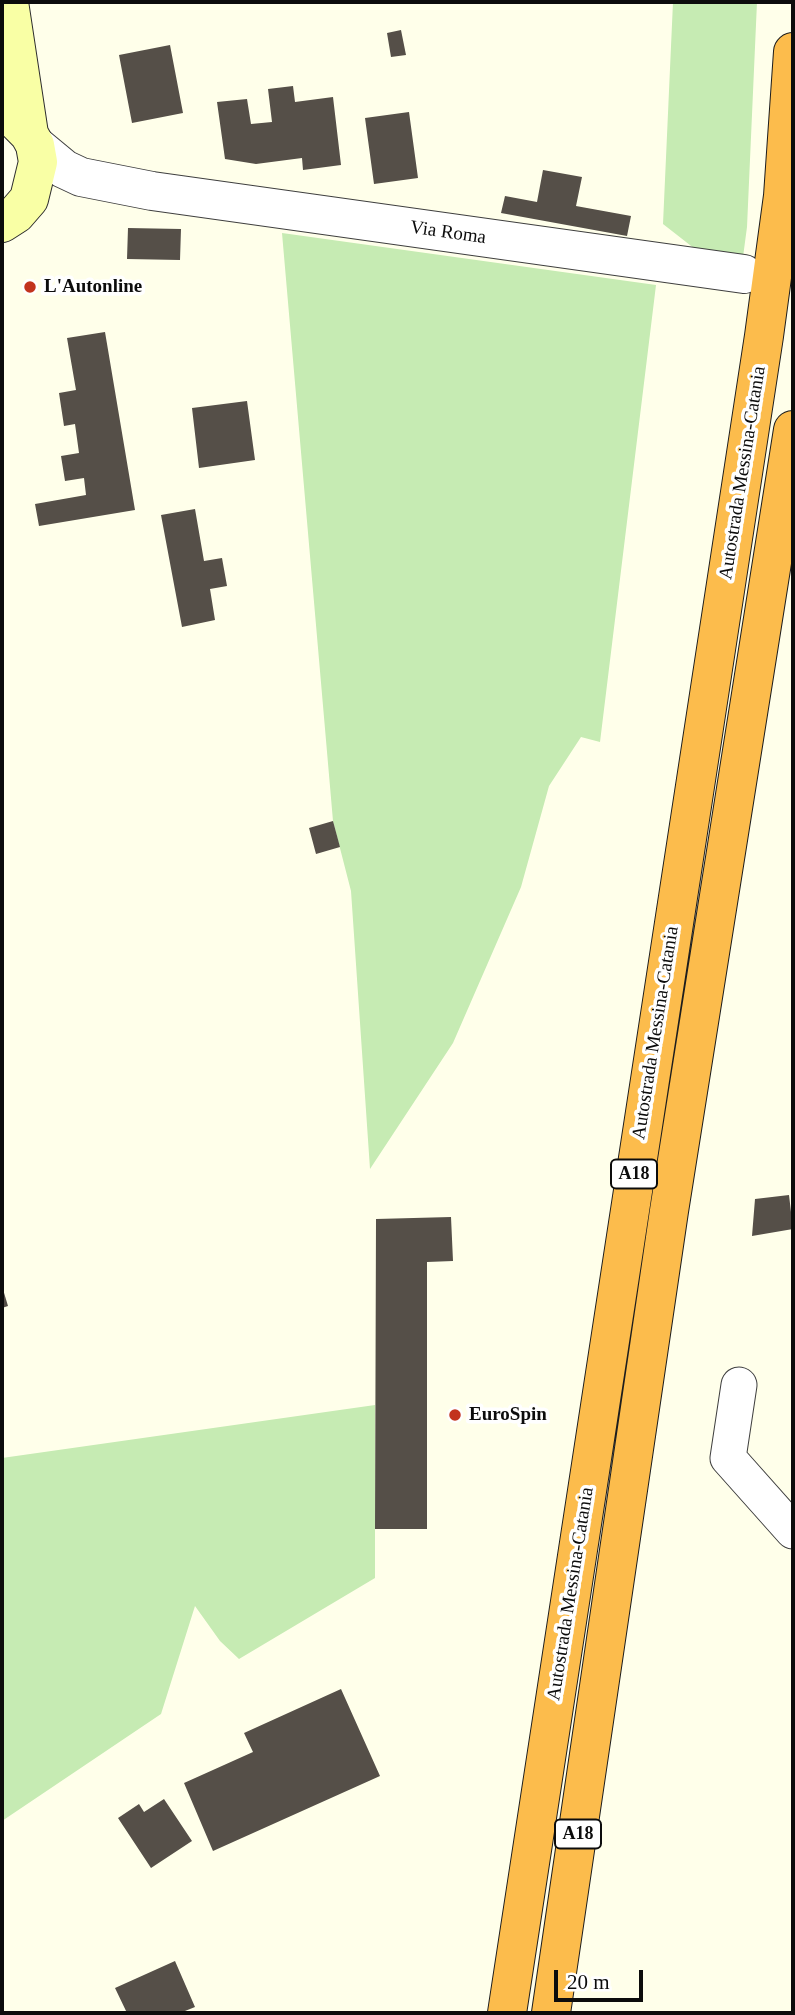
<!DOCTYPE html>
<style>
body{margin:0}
#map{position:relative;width:795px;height:2015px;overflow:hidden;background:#ffffea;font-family:Georgia,serif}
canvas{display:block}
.frame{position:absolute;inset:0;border:4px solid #0c0c0c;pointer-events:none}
.scale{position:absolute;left:554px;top:1970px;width:89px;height:32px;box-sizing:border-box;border:4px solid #0c0c0c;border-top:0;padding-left:9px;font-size:21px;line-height:24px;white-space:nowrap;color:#0c0c0c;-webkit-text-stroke:5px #fff;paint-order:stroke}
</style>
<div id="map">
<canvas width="795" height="2015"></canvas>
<div class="frame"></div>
<div class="scale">20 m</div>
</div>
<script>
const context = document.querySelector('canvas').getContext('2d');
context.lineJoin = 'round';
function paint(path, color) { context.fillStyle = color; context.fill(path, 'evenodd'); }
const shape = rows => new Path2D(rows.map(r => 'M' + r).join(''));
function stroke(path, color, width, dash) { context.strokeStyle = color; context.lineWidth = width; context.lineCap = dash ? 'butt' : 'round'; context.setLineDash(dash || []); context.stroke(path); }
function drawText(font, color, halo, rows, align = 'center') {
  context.font = font + ' Georgia,serif'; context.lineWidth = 7; context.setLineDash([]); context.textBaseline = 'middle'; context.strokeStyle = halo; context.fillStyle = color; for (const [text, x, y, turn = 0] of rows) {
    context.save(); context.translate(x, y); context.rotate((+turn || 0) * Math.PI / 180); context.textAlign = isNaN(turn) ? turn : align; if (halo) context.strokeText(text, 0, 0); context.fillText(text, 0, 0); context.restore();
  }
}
paint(shape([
 [673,2,757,2,747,227,743,257,695,249,663,224],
 [282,233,656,285,600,742,581,737,549,786,521,887,453,1043,370,1169,351,891,333,821],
 [375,1405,375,1578,239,1659,220,1641,195,1606,161,1714,2,1821,2,1458]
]), '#c6ebb3');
paint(shape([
 [401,30,406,55,391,57,387,33],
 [170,45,183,113,132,123,119,55],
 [293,86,295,102,333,97,341,165,303,170,302,158,256,164,225,159,217,102,247,99,251,124,272,122,268,89],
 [409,112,418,178,374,184,365,118],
 [543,170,582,177,576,206,631,216,627,236,501,213,505,196,537,202],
 [128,228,181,229,180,260,127,259],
 [105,332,135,510,39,526,35,504,86,495,84,478,65,481,61,456,79,453,75,424,64,426,59,393,76,390,67,338],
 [247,401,255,460,199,468,192,408],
 [195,509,204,561,222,558,227,586,210,589,215,620,182,627,161,515],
 [333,821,340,847,316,854,309,828],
 [789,1195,793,1229,752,1236,755,1199],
 [451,1217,453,1261,427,1262,427,1529,375,1529,376,1219],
 [2,1286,8,1306,2,1308],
 [341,1689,380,1776,213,1851,184,1783,253,1752,244,1733],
 [164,1799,192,1841,151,1868,118,1818,139,1804,144,1812],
 [175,1961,195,2007,180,2013,127,2013,115,1988]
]), '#554f48');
const minor = shape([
 [739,1385,728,1458,793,1531]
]);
const tertiary = shape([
 [35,145,64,169,81,177,152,191,744,274]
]);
const secondary = shape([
 [9,2,29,134],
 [2,114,12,117,29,134,35,145,38,162,29,199,16,214,2,223]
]);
const motorway = shape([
 [507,2013,764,336,783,196,793,52],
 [551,2013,669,1211,793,430]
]);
stroke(minor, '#3f3f3f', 37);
stroke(tertiary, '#3f3f3f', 40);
stroke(secondary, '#2e2e2e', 40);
stroke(motorway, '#1d1d1d', 40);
stroke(minor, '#fff', 35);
stroke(tertiary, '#fff', 38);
stroke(secondary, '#f9ffa5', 38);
stroke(motorway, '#fcbc4c', 38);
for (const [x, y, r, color] of [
 [30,287,7,"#c2331d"],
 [455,1415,7,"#c2331d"]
]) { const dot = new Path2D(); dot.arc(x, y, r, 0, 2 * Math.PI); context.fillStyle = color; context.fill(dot); stroke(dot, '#fff', 2.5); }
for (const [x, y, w] of [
 [634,1174,46],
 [578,1834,46]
]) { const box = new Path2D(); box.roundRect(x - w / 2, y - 14.5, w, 29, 5); context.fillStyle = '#fff'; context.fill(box); stroke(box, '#0c0c0c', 2); }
drawText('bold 18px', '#0c0c0c', null, [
 ["A18",634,1174],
 ["A18",578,1834]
]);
drawText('19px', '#0c0c0c', '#fff', [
 ["Via Roma",448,233,8],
 ["Autostrada Messina-Catania",743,473,-81],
 ["Autostrada Messina-Catania",656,1033,-81],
 ["Autostrada Messina-Catania",571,1594,-81]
]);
drawText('bold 19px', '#0c0c0c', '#fff', [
 ["L'Autonline",44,287],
 ["EuroSpin",469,1415]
], 'left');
</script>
